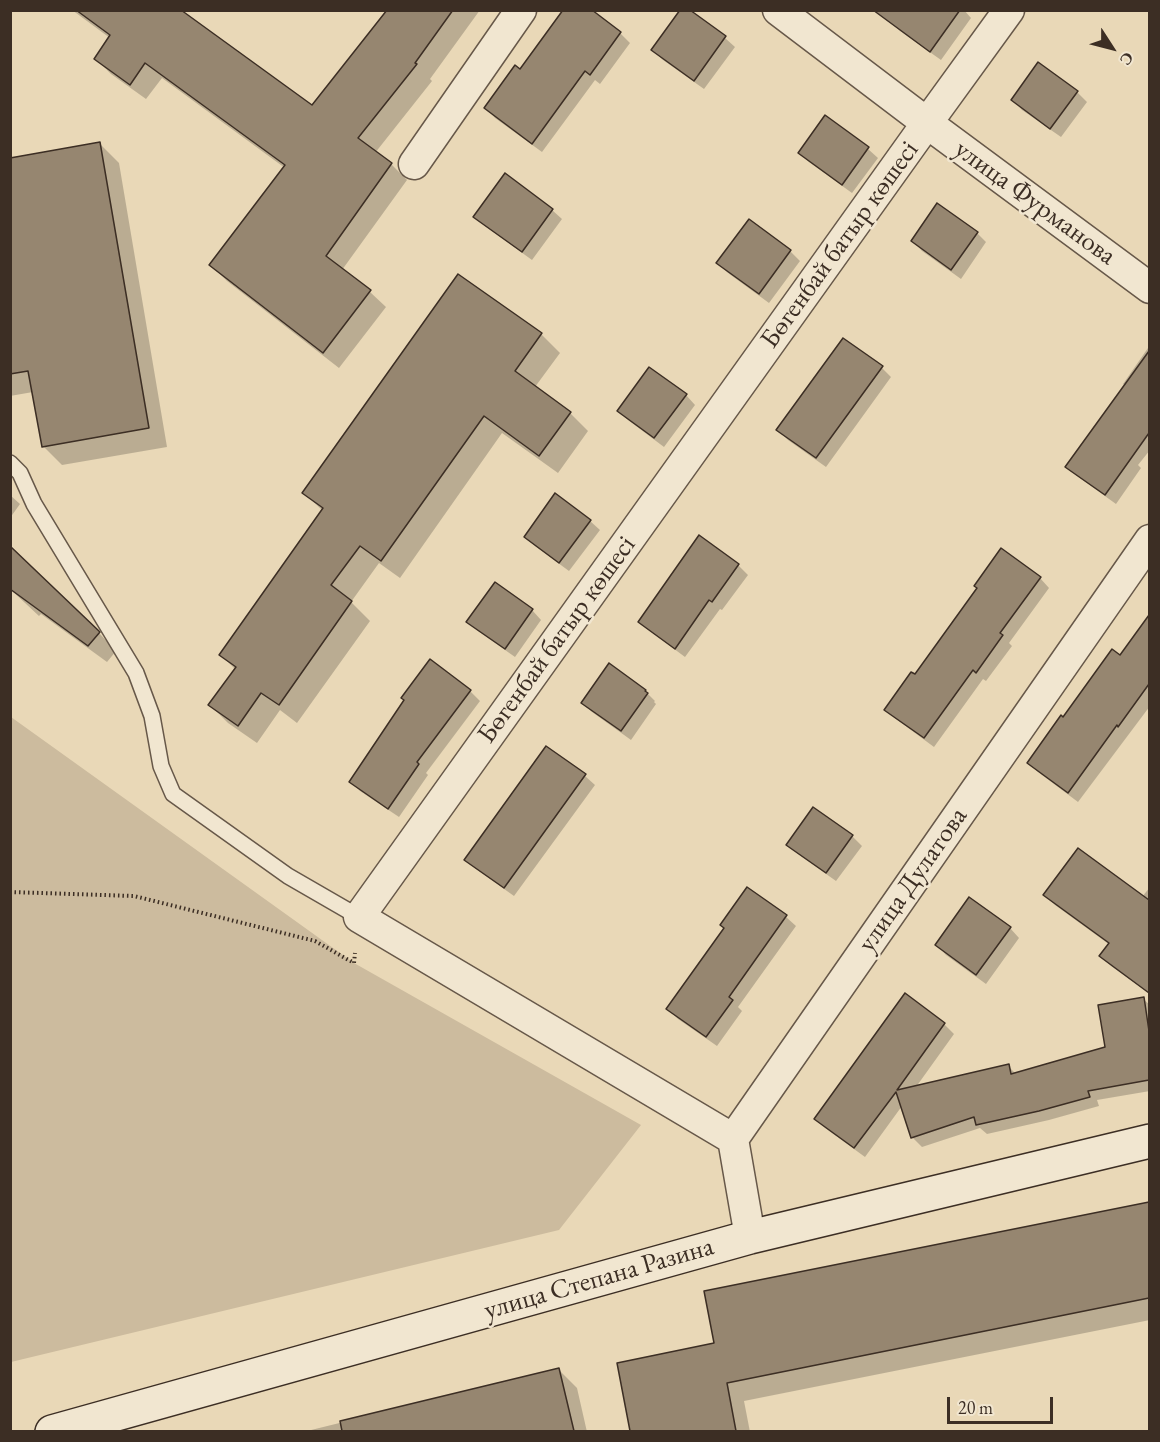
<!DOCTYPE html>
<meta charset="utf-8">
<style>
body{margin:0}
#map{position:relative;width:1160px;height:1442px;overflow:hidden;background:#e9d8b7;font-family:"EB Garamond",serif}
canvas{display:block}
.frame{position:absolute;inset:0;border:12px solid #3c2e24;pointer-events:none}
.north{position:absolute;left:1082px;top:18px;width:60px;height:60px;-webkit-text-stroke:4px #f1e6d0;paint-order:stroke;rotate:126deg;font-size:16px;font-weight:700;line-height:24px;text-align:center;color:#3c2e24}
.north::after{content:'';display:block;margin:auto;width:21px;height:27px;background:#3c2e24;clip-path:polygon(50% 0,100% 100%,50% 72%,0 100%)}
.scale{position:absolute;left:947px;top:1397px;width:106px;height:27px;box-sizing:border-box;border:3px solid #3c2e24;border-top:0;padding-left:8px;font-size:18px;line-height:21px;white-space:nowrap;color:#3c2e24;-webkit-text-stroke:4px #f1e6d0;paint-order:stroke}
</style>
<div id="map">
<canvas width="1160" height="1442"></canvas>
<div class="frame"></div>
<div class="north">С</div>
<div class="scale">20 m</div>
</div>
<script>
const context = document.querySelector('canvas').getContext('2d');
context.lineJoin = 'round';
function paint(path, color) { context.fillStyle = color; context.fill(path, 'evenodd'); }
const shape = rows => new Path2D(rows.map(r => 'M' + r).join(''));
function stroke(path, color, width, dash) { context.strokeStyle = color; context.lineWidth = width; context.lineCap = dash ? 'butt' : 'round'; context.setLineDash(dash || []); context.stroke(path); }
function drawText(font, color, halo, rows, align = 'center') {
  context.font = font + ' "EB Garamond",serif'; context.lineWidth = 5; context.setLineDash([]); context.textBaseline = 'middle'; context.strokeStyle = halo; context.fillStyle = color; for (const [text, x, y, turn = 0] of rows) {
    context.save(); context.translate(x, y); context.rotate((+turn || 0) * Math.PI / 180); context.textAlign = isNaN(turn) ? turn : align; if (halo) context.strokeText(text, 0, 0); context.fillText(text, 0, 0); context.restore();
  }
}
paint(shape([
 [11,717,354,963,641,1125,559,1230,11,1362]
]), '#ccbb9e');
paint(shape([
 [72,10,178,10,312,107,391,10,480,10,430,79,432,81,375,153,391,164,407,180,342,270,370,292,386,307,339,368,227,281,211,265,285,168,162,78,146,99,111,74,96,59,110,38],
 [590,10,620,33,630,43,600,84,595,80,542,152,495,118,486,108,521,71],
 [898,10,964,10,971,18,941,60,900,31,890,21],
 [725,38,735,47,704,89,663,60,653,50],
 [1077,92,1087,102,1061,137,1022,110,1013,100],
 [100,144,119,163,167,447,62,465,43,446,33,392,10,396,10,160],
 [868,149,878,158,852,193,809,162,800,153],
 [552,210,562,219,532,260,485,226,475,216],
 [749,221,790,251,800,261,769,303,728,273,718,263],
 [977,233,986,242,961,279,922,251,913,241],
 [458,276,541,334,560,353,535,387,570,413,588,431,558,473,502,433,400,578,379,563,351,602,370,621,297,723,280,710,257,743,228,723,210,705,235,669,221,655,323,511,304,493],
 [1148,348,1150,349,1150,450,1138,465,1141,468,1116,504,1077,476,1067,467,1125,386,1123,384],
 [882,368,891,377,826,467,788,440,778,430],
 [686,395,695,405,664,447,628,420,619,411],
 [10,495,20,504,10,518],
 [590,521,600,530,569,571,535,546,526,537],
 [700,537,738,565,748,575,722,610,720,609,685,657,650,631,640,621],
 [1040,578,1049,588,1009,643,1012,646,986,681,983,679,934,747,896,719,886,709,915,676],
 [10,589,99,633,116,651,107,662,41,614,39,616],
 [532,610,541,620,515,657,478,631,468,621],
 [1150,618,1150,706,1078,802,1038,772,1029,763,1064,719,1121,657],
 [609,665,645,691,655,701,654,702,656,704,631,740,592,712,582,703],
 [470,691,480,701,426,773,428,775,399,817,360,791,351,781],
 [547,748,585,776,595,785,514,896,476,869,466,859],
 [813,809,852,836,862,846,836,881,798,854,788,844],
 [1150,887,1150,994,1111,966,1101,956,1110,945,1055,905,1045,895,1142,897],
 [786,917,796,926,738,1007,742,1011,717,1046,678,1019,668,1009],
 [1010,928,1019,938,986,984,946,955,937,945],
 [905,996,944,1024,954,1034,916,1087,1008,1066,1016,1074,1106,1048,1143,999,1150,1005,1150,1091,1097,1100,1099,1106,1049,1120,987,1134,980,1128,922,1147,912,1137,902,1106,865,1157,825,1128,816,1118],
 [1150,1203,1150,1320,744,1401,750,1432,632,1432,618,1364,716,1344,706,1292],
 [558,1369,577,1388,587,1432,303,1432]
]), '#0003');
const building = shape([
 [76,10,181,10,312,105,387,10,453,10,415,63,417,64,358,138,392,163,326,256,371,290,323,353,209,265,285,165,145,63,130,85,94,59,110,35,76,10],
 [563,10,592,10,621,32,590,75,585,71,532,144,484,108,515,65,520,69,563,10],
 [680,10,690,10,726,36,694,81,651,50,680,10],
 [873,10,960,10,930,52,873,10],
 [1038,62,1078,91,1050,129,1011,100,1038,62],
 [825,115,869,147,842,185,798,153,825,115],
 [100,142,149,428,42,447,28,371,10,374,10,158,100,142],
 [505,173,553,209,522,252,473,217,505,173],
 [937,203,978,232,951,270,911,241,937,203],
 [749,219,791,250,759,294,716,263,749,219],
 [458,274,542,333,515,371,571,412,539,456,484,416,381,561,360,546,331,585,352,601,279,705,261,693,238,726,208,705,236,667,219,655,323,508,302,493,458,274],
 [843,338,883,366,816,458,776,430,843,338],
 [1149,351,1149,433,1105,495,1065,467,1149,351],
 [649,367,687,394,654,438,617,411,649,367],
 [555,493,591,520,559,563,524,537,555,493],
 [699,535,739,564,712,602,709,600,675,649,638,622,699,535],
 [10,546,100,632,88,646,10,589,10,546],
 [1001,548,1041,577,1000,633,1003,635,976,673,973,670,924,738,884,710,911,672,915,674,977,588,974,586,1001,548],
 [495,582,533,609,505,649,466,622,495,582],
 [1149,615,1149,684,1118,727,1117,725,1068,793,1027,763,1061,715,1063,717,1112,649,1120,655,1149,615],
 [430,659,471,690,417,762,419,764,388,809,349,782,404,700,401,698,430,659],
 [609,663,646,690,645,691,648,693,621,731,581,703,609,663],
 [546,746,586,774,504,888,464,860,546,746],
 [813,807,853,835,826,873,786,845,813,807],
 [1078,848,1149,900,1149,993,1099,956,1109,943,1043,895,1078,848],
 [747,887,787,915,729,997,733,1000,706,1037,666,1009,724,928,720,925,747,887],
 [969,897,1011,927,976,975,935,945,969,897],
 [905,993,945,1023,897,1090,1009,1064,1011,1074,1105,1047,1098,1005,1144,997,1149,1031,1149,1080,1088,1091,1090,1097,1039,1111,976,1125,974,1117,911,1138,896,1092,854,1148,814,1119,905,993],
 [1149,1202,1149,1298,727,1383,736,1431,630,1431,617,1363,714,1343,704,1291,1149,1202],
 [559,1368,574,1431,342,1431,340,1421,559,1368]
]);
paint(building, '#968670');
stroke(building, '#3c2e24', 1.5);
const lane = shape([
 [10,463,20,473,34,504,136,673,152,716,161,766,173,794,288,876,359,917]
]);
const street = shape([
 [778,10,927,123,1150,288],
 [414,164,521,10],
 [733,1139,359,917,927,123,1009,10],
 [750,1237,733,1139,1150,540]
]);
const secondary = shape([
 [52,1432,750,1237,1150,1141]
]);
stroke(lane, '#675849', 18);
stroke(street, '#675849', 33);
stroke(secondary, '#3c2e24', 36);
stroke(shape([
 [10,892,134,896,315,941,354,963,355,953]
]), '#3c2e24', 4, [1.5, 3]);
stroke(lane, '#f1e6d0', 15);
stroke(street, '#f1e6d0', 30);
stroke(secondary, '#f1e6d0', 33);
drawText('27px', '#3c2e24', '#f1e6d0', [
 ["улица Фурманова",1035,203,36],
 ["Бөгенбай батыр көшесі",840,245,-54],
 ["Бөгенбай батыр көшесі",557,640,-54],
 ["улица Дулатова",913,880,-55],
 ["улица Степана Разина",599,1279,-16]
]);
</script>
